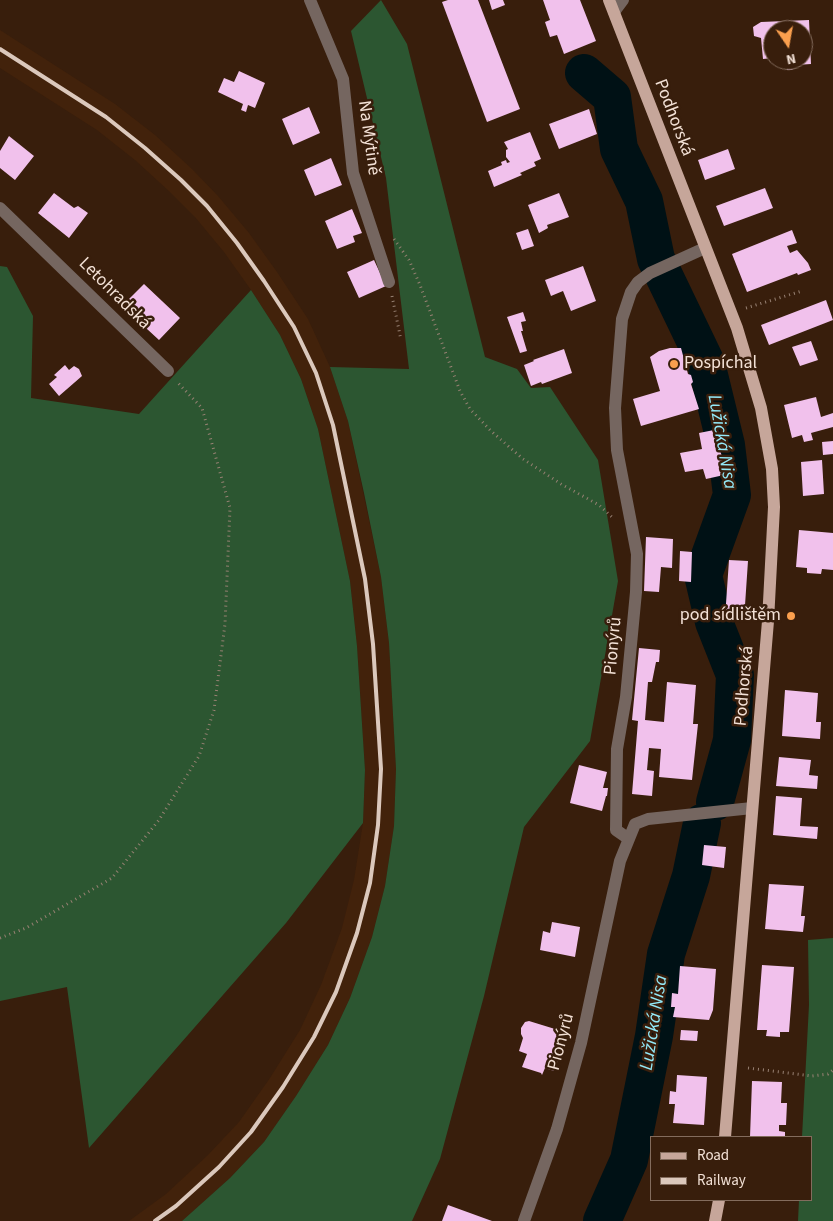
<!DOCTYPE html>
<meta charset="utf-8">
<style>
body{margin:0}
#map{position:relative;width:833px;height:1221px;overflow:hidden;background:#381e0c;font-family:"Source Sans 3",sans-serif}
canvas{display:block}
.legend{position:absolute;left:650px;top:1136px;width:162px;height:65px;box-sizing:border-box;background:#381e0c;border:1px solid #836c5d;margin:0;padding:6px 9px;list-style:none;font-size:15px;color:#f3e1d6}
.legend li{display:flex;align-items:center;gap:10px;height:25px}
.legend b{width:25px;border:1px solid #836c5d}
.north{position:absolute;left:763px;top:20px;width:50px;height:50px;box-sizing:border-box;background:#381e0c;border:1px solid #836c5d;border-radius:50%;rotate:168deg;font-size:14px;font-weight:700;line-height:20px;text-align:center;color:#f3e1d6}
.north::after{content:'';display:block;margin:auto;width:18px;height:22px;background:#fa9f4e;clip-path:polygon(50% 0,100% 100%,50% 72%,0 100%)}
</style>
<div id="map">
<canvas width="833" height="1221"></canvas>
<ul class="legend">
<li><b style="height:6px;background:#c6a69a"></b>Road</li>
<li><b style="height:6px;background:#dbc8bc"></b>Railway</li>
</ul>
<div class="north">N</div>
</div>
<script>
const context = document.querySelector('canvas').getContext('2d');
context.lineJoin = 'round';
function paint(path, color) { context.fillStyle = color; context.fill(path, 'evenodd'); }
const shape = rows => new Path2D(rows.map(r => 'M' + r).join(''));
function stroke(path, color, width, dash) { context.strokeStyle = color; context.lineWidth = width; context.lineCap = dash ? 'butt' : 'round'; context.setLineDash(dash || []); context.stroke(path); }
function drawText(font, color, halo, rows, align = 'center') {
  context.font = font + ' "Source Sans 3",sans-serif'; context.lineWidth = 5; context.setLineDash([]); context.textBaseline = 'middle'; context.strokeStyle = halo; context.fillStyle = color; for (const [text, x, y, turn = 0] of rows) {
    context.save(); context.translate(x, y); context.rotate((+turn || 0) * Math.PI / 180); context.textAlign = isNaN(turn) ? turn : align; if (halo) context.strokeText(text, 0, 0); context.fillText(text, 0, 0); context.restore();
  }
}
paint(shape([
 [0,30,115,104,155,135,192,169,218,196,249,233,277,272,308,319,330,367,348,421,381,577,389,643,396,769,394,826,385,886,372,937,350,998,328,1045,296,1096,264,1142,230,1178,182,1221,129,1221,166,1194,208,1155,239,1122,270,1078,300,1030,321,985,342,928,354,880,363,823,365,770,357,646,350,581,318,429,301,379,280,335,251,290,224,252,195,217,170,192,135,160,97,130,0,68]
]), '#42220b');
paint(shape([
 [381,0,407,44,485,357,517,369,531,388,550,387,598,460,618,581,590,741,524,827,484,996,440,1159,412,1221,182,1221,230,1178,264,1142,296,1096,328,1045,350,998,372,937,385,886,394,826,396,769,389,643,381,577,364,493,348,421,330,367,409,369,386,178,351,31],
 [0,266,7,267,33,316,31,398,139,414,251,290,280,335,301,379,318,429,350,581,357,646,365,770,363,823,286,923,89,1148,67,987,0,1001],
 [833,938,833,1221,798,1221,799,1200,812,1200,812,1137,802,1137,809,1005,808,940]
]), '#2c5631');
stroke(shape([
 [584,73,612,97,619,149,644,201,656,259,706,363,726,445,732,495,703,575,714,622,735,675,732,740,715,802],
 [602,1221,629,1160,654,1036,666,954,691,876,702,823]
]), '#001115', 38);
paint(shape([
 [448,0,478,0,520,109,487,122,442,2],
 [489,0,503,0,505,5,492,10],
 [543,0,580,0,596,41,564,54,557,35,550,37,545,22,550,20],
 [809,20,811,64,796,65,792,70,787,70,786,60,803,60,803,30,773,30,773,58,763,59,761,38,754,36,753,27,761,22],
 [239,71,265,83,255,108,248,105,246,112,241,110,243,104,218,92,224,78,234,82],
 [309,107,320,133,293,145,282,119],
 [589,109,597,134,559,149,549,124],
 [530,132,541,159,534,162,536,166,520,173,522,175,494,187,488,171,502,165,501,162,506,160,507,163,510,162,506,157,506,150,508,149,504,142],
 [9,136,34,156,15,180,0,168,0,151],
 [728,149,735,169,705,180,698,160],
 [331,158,342,185,315,196,304,170],
 [765,188,773,208,724,226,716,206],
 [54,193,74,208,78,206,88,213,69,238,38,213],
 [559,193,569,217,547,225,548,228,539,233,528,205],
 [352,209,362,233,353,236,355,242,337,249,325,221],
 [528,229,534,246,522,250,516,233],
 [792,230,797,243,787,246,790,253,797,250,808,263,811,270,798,275,797,273,747,292,732,254],
 [374,260,386,286,359,298,347,272],
 [583,266,596,301,571,311,563,291,551,296,545,280],
 [144,284,180,318,159,340,122,306],
 [826,300,833,320,769,345,761,325],
 [523,312,526,321,521,322,523,331,521,331,527,351,520,353,507,317],
 [811,341,818,360,800,366,792,347],
 [670,348,681,348,688,374,691,375,693,382,691,384,699,409,641,426,633,399,660,391,650,357,659,351],
 [564,349,572,373,542,384,541,382,531,386,524,365,534,361,533,360],
 [65,365,69,370,74,366,79,369,82,376,59,396,49,384,57,377,54,375],
 [816,397,821,417,833,413,833,427,811,433,813,440,804,442,802,435,792,438,784,405],
 [714,430,723,460,721,461,724,475,706,479,703,469,685,472,680,453,702,449,699,433],
 [833,441,833,454,823,455,822,442],
 [822,460,824,494,803,496,801,462],
 [799,530,833,533,833,570,822,569,821,574,807,573,807,568,796,567],
 [646,537,673,539,672,568,661,567,659,592,644,591],
 [680,551,692,552,691,582,679,581],
 [729,560,748,561,744,620,725,618],
 [639,648,660,650,659,662,656,662,652,682,648,682,645,720,664,722,667,682,696,685,693,724,698,724,692,780,659,777,661,749,649,748,647,770,654,771,652,796,632,794,638,721,632,720],
 [785,690,818,693,816,722,821,722,820,739,782,736],
 [779,757,811,760,809,775,818,776,817,789,776,786],
 [579,765,607,772,603,788,608,788,607,796,606,796,602,811,570,803],
 [776,796,802,798,800,826,818,827,817,839,773,835],
 [704,845,726,847,724,868,702,865],
 [769,884,804,886,801,916,805,916,803,932,765,929],
 [552,922,580,927,575,957,540,950,543,931,550,933],
 [762,965,794,967,789,1032,780,1032,780,1037,766,1036,767,1030,757,1030],
 [680,966,716,969,713,1010,709,1020,673,1017,675,1007,671,1007,672,993,678,994],
 [529,1021,568,1033,554,1071,545,1068,542,1075,541,1073,522,1067,527,1054,519,1051,523,1038,521,1034,521,1028,525,1022],
 [681,1030,698,1031,697,1041,680,1040],
 [677,1075,707,1077,704,1125,673,1123,675,1104,669,1104,670,1091,676,1092],
 [752,1081,782,1082,781,1103,787,1103,786,1125,779,1125,779,1131,785,1132,785,1137,750,1137],
 [448,1205,492,1221,442,1221]
]), '#f1c1ec');
stroke(shape([
 [394,239,409,260,420,285,460,391,470,409,491,431,523,459,561,484,599,505,613,518],
 [392,296,401,340],
 [746,308,802,291],
 [0,938,26,928,112,878,159,820,199,756,214,710,225,624,230,508,202,408,178,383],
 [748,1068,812,1076,828,1074,833,1070]
]), '#978173', 3, [1, 4]);
stroke(shape([
 [310,0,343,79,353,173,389,282],
 [614,12,623,0],
 [0,208,168,371],
 [629,839,616,830,617,749,626,697,636,592,637,554,617,450,615,408,622,319,631,292,638,282,650,273,705,248],
 [524,1221,557,1129,581,1043,620,861,635,824,648,819,752,808]
]), '#756660', 12);
stroke(shape([
 [609,0,737,328,761,408,772,469,774,507,768,621,725,1137],
 [715,1221,719,1200]
]), '#c6a69a', 12);
stroke(shape([
 [0,49,106,117,145,148,181,180,207,206,237,243,264,281,294,327,316,373,333,425,365,579,373,644,381,769,378,825,370,883,357,933,336,992,314,1037,283,1087,251,1132,219,1167,176,1206,155,1221]
]), '#dbc8bc', 4);
for (const [x, y, r, color] of [
 [674,364,5,"#fa9f4e"],
 [791,616,5,"#fa9f4e"]
]) { const dot = new Path2D(); dot.arc(x, y, r, 0, 2 * Math.PI); context.fillStyle = color; context.fill(dot); stroke(dot, '#381e0c', 2); }
drawText('18px', '#f3e1d6', '#381e0c', [
 ["Podhorská",673,118,69],
 ["Na Mýtině",368,138,82],
 ["Letohradská",114,294,45],
 ["Pionýrů",614,646,-85],
 ["Podhorská",745,686,-85],
 ["Pionýrů",562,1042,-75]
]);
drawText('18px', '#f3e1d6', '#381e0c', [
 ["Pospíchal",684,364],
 ["pod sídlištěm",781,616,"right"]
], 'left');
drawText('italic 19px', '#93e9f8', '#381e0c', [
 ["Lužická Nisa",721,442,80],
 ["Lužická Nisa",655,1023,-81]
]);
</script>
